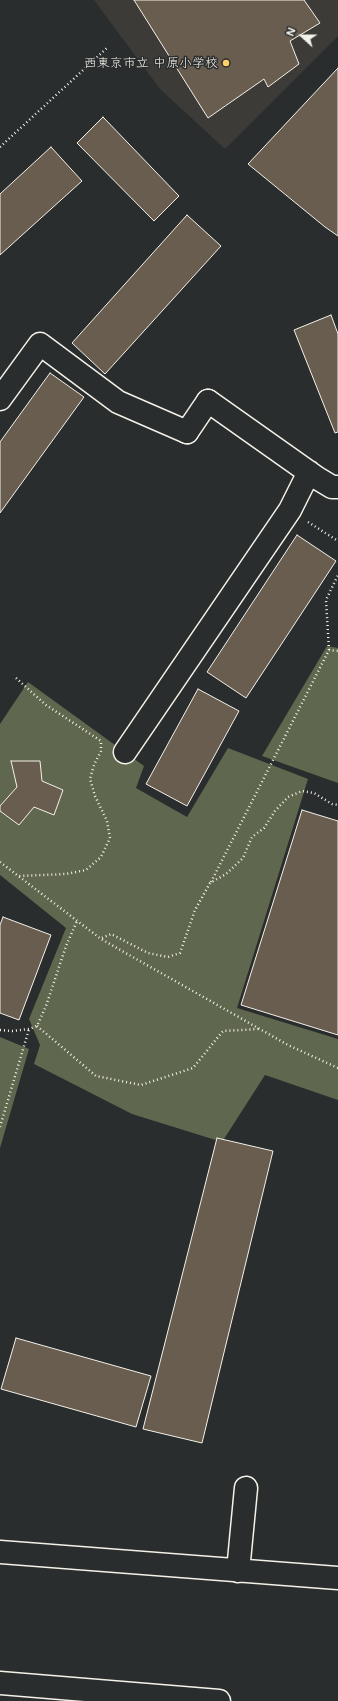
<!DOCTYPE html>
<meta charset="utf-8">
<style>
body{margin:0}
#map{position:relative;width:338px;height:1701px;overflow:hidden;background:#2a2d2e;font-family:Mali,sans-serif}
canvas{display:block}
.north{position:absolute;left:282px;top:16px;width:40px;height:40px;-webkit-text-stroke:3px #2a2d2e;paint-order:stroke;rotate:291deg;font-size:11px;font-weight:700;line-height:16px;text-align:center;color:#f4f1e8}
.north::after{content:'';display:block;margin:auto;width:14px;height:18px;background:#f4f1e8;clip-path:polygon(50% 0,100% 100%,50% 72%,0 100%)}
</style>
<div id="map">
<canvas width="338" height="1701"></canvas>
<div class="north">N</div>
</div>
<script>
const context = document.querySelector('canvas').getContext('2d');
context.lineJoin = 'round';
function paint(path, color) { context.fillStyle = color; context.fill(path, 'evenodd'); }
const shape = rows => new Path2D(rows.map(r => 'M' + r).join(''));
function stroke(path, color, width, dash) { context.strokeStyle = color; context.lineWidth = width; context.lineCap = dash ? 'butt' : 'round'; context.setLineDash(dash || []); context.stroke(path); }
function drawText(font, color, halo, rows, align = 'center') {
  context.font = font + ' Mali,"Klee One",sans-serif'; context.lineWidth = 3; context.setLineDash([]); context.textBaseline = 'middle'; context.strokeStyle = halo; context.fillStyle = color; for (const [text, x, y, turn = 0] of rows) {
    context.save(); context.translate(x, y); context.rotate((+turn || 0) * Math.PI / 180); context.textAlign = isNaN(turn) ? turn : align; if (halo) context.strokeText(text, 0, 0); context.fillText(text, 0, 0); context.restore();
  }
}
paint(shape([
 [94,0,338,0,338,36,225,149,160,89]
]), '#3d3b38');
paint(shape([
 [327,646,338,648,338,783,262,756],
 [28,682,144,766,136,788,187,817,228,748,308,779,237,1008,338,1039,338,1100,265,1075,222,1142,132,1114,34,1064,40,1045,29,1019,66,928,0,875,0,724],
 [0,1037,29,1049,0,1148]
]), '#5f674e');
const building = shape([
 [134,0,304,0,320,23,290,41,299,64,268,87,264,79,208,118,134,0],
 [338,68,338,236,325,227,248,164,338,68],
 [103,117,179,196,154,221,77,143,103,117],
 [51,147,82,181,0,255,0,194,51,147],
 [187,215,221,246,105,374,72,343,187,215],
 [331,315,338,334,338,432,335,433,294,330,331,315],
 [50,373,84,397,0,513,0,442,50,373],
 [297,535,336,561,246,698,207,672,297,535],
 [198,689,239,711,187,806,146,784,198,689],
 [11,761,40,761,42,781,63,790,54,815,34,807,19,825,0,811,0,806,17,787,11,761],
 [302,810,338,821,338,1035,241,1005,302,810],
 [3,917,51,935,19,1020,0,1013,0,925,3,917],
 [217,1138,273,1151,202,1443,143,1429,217,1138],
 [16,1338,151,1376,136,1427,1,1389,16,1338]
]);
paint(building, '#695d50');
stroke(building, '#f4f1e8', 1);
const minor = shape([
 [0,399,40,344,118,402,187,432],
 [208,401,317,478,332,487,338,487],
 [125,752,290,510,309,472],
 [0,1552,338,1578],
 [238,1571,246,1488],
 [0,1683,219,1701]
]);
const tertiary = shape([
 [187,432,208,401]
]);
stroke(minor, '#f4f1e8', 25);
stroke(tertiary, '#f4f1e8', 25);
stroke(shape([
 [0,147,107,48],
 [308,522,338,541],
 [329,650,326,600,338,575],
 [16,678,46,705,101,741,101,751,94,765,90,779,95,796,107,821,110,838,101,857,86,870,66,874,19,876],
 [0,862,101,939,288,1045,338,1068],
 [211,882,329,650,338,651],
 [102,938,111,934,148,953,168,957,180,953,195,910,210,883,226,874,243,858,252,837,264,828,275,811,288,797,302,791,314,793,332,804,338,805],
 [37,1026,96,1076,141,1085,193,1068,223,1031,259,1029],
 [0,1030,12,1031,29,1029,37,1026,46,1006,66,946,77,921],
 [0,1127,29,1029]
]), '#f4f1e8', 2.5, [1, 3]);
stroke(minor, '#2a2d2e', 22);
stroke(tertiary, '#2a2d2e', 22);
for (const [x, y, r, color] of [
 [226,63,4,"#ffd166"]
]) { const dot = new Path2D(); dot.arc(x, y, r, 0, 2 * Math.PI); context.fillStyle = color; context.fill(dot); stroke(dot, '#2a2d2e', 1.5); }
drawText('13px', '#f4f1e8', '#2a2d2e', [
 ["西東京市立 中原小学校",218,63]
], 'right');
</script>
